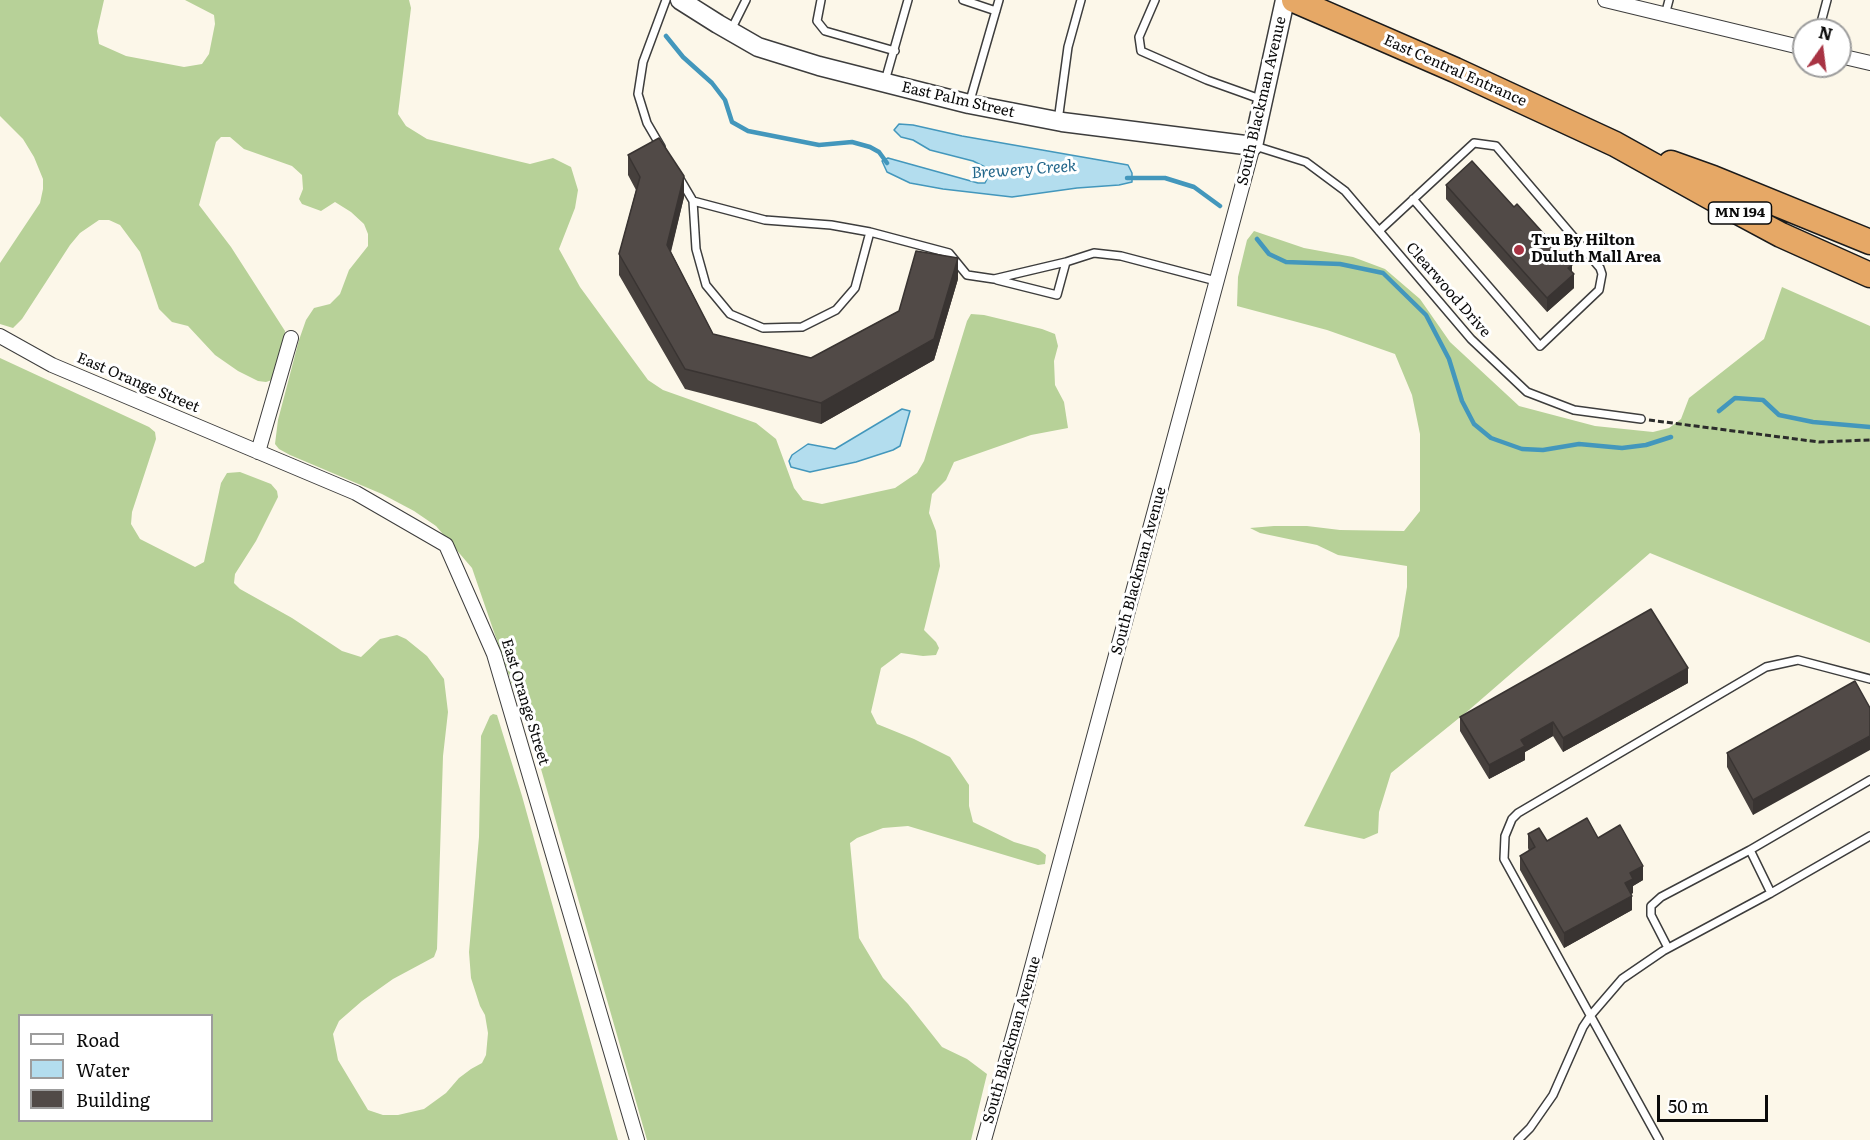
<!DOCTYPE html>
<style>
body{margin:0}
#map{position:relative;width:1870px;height:1140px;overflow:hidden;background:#fcf7e9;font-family:Literata,serif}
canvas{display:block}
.legend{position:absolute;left:18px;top:1014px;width:195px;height:108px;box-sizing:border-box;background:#fff;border:2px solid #9d9d9d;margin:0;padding:8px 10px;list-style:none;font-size:18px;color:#0a0a0a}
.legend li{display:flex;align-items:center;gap:12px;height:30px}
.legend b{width:30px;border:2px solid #9d9d9d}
.north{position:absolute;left:1792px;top:18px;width:60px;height:60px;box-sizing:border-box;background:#fff;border:2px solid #9d9d9d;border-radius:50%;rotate:14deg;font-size:16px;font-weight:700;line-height:24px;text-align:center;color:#0a0a0a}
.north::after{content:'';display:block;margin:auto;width:21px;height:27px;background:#a83343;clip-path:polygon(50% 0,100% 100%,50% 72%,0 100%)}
.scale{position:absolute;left:1657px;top:1095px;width:111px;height:27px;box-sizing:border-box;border:3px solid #0a0a0a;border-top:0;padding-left:8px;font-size:18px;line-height:21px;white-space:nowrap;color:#0a0a0a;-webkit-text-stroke:4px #fff;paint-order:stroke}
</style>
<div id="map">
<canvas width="1870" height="1140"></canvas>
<ul class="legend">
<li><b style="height:8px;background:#fff"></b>Road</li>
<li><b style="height:16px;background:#b3ddee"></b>Water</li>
<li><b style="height:16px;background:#514a47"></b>Building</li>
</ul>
<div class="north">N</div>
<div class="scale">50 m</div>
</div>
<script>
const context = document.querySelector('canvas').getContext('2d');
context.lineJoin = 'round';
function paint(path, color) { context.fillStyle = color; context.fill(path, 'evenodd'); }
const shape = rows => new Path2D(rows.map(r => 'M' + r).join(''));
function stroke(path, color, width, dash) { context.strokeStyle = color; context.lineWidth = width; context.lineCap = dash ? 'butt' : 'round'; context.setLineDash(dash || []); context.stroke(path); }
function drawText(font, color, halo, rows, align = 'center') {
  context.font = font + ' Literata,serif'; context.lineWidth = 6; context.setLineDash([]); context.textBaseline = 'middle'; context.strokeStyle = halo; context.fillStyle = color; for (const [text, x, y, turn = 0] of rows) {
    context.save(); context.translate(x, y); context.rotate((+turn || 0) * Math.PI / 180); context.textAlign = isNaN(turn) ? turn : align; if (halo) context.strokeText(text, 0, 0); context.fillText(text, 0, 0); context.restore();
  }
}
paint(shape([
 [0,0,104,0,97,31,99,44,126,56,184,67,202,64,209,54,215,24,214,15,185,0,409,0,411,8,398,114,406,126,427,139,509,159,530,164,553,158,571,167,578,190,575,208,559,249,580,287,648,380,663,390,756,423,776,439,794,488,803,500,822,504,895,488,917,473,924,461,967,321,971,314,984,315,1042,329,1055,334,1058,346,1054,361,1055,385,1064,402,1068,428,1031,435,954,462,946,480,932,494,929,513,936,531,940,566,924,630,936,642,939,648,936,655,923,656,901,653,881,668,871,712,877,724,914,739,950,757,969,785,969,806,973,822,1014,842,1038,849,1046,855,1045,864,1038,865,908,826,883,828,857,838,850,843,859,938,883,978,908,1004,942,1047,967,1059,987,1074,971,1140,647,1140,541,769,472,568,436,526,414,511,382,494,290,455,279,449,275,444,278,420,299,340,306,320,314,308,330,304,340,294,349,270,368,246,368,234,364,224,351,212,335,202,321,211,302,204,299,199,303,189,302,175,292,166,244,149,230,137,221,137,216,142,199,205,231,247,285,331,283,350,272,380,266,382,258,381,238,371,215,355,188,326,172,322,159,309,140,252,120,225,109,220,99,220,80,233,70,245,22,319,13,328,0,324,0,263,40,203,43,189,43,179,34,157,23,139,0,116],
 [1254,231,1304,248,1353,257,1385,269,1420,299,1450,342,1519,406,1595,426,1653,432,1669,428,1681,419,1689,398,1764,339,1782,287,1870,326,1870,643,1650,553,1469,710,1391,773,1379,812,1378,833,1364,839,1304,826,1399,636,1407,587,1407,566,1338,555,1317,545,1260,533,1250,528,1274,526,1307,526,1340,530,1404,531,1420,511,1420,434,1412,395,1395,354,1327,330,1237,306,1238,277,1247,240],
 [0,358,149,427,155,432,156,439,132,512,131,524,140,539,195,567,204,562,221,483,227,473,240,472,271,484,277,491,278,497,256,541,235,574,234,583,240,589,292,618,342,651,361,657,380,639,397,635,406,639,427,656,444,679,448,712,443,756,437,949,434,957,393,979,362,1001,339,1021,333,1034,338,1060,368,1110,383,1115,398,1115,424,1109,446,1093,459,1078,471,1069,482,1063,486,1055,488,1033,485,1015,480,1006,471,978,469,952,479,837,481,736,490,716,493,714,497,715,522,796,618,1140,0,1140],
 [20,1016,212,1016,212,1120,20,1120]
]), '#b7d198');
const water = shape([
 [899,124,913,125,962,136,1128,165,1132,173,1132,182,1119,185,1077,188,1012,197,943,189,910,183,887,172,882,161,888,158,978,183,985,183,987,179,987,172,985,167,973,161,930,150,913,140,901,137,894,130,899,124],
 [902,409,910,411,900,446,893,450,856,462,810,472,791,467,789,461,792,455,808,444,835,449,902,409]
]);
paint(water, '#b3ddee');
stroke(water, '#4397bc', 1.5);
stroke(shape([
 [666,36,683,57,712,83,725,100,732,122,748,131,819,145,852,142,870,147,879,152,887,163],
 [1127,178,1165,178,1194,187,1220,206],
 [1257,239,1269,254,1286,262,1340,264,1383,273,1426,315,1449,359,1462,401,1474,424,1491,438,1522,449,1543,450,1579,444,1622,448,1646,445,1671,437],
 [1719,411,1735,398,1763,400,1779,415,1813,422,1870,427]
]), '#4397bc', 4.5);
const service = shape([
 [821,0,817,21,825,31,895,51],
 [963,0,996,11],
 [1155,0,1139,37,1141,51,1207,80,1263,100],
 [1665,15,1669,0],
 [731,30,746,0],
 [1819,30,1827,0],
 [885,81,908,0],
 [969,104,999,0],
 [1058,121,1068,47,1081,0],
 [1255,146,1306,162,1345,191,1471,339,1527,392,1574,410,1641,419],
 [661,147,647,123,638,94,643,62,666,0],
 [680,179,693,201,765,220,831,225,870,232,949,253,967,275,994,279,1066,262,1094,253,1121,256,1216,281],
 [693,201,696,249,706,285,730,314,763,328,802,327,836,310,855,288,870,232],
 [1379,231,1474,143,1496,146,1600,268,1602,274,1599,290,1540,346,1413,199],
 [997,280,1057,295,1066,262],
 [1771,893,1750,850,1870,780],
 [1668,948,1651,915,1651,906,1661,897,1750,850],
 [1518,1140,1530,1128,1553,1095,1583,1027,1591,1015,1622,979,1663,951,1771,893,1870,836],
 [1659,1140,1504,859,1505,836,1512,819,1518,813,1766,667,1798,660,1870,679]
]);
const minor = shape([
 [1605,0,1804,48],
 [1840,56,1870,63],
 [0,336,52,365,356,493,446,545,494,654,637,1140],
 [258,452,291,338],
 [984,1140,1024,997,1253,146]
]);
const tertiary = shape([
 [680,0,718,24,758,47,819,66,969,104,1062,122,1253,146,1285,0]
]);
const trunk = shape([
 [1294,0,1455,70,1615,144,1712,198,1781,235,1870,275],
 [1671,163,1713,178,1870,242]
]);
stroke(service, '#3d3d3d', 10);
stroke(minor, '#3d3d3d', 16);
stroke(tertiary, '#3d3d3d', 21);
stroke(trunk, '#1b1b1b', 27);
stroke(shape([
 [1649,420,1819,442,1870,440]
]), '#2c2c2c', 3, [6, 3]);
stroke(service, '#fff', 7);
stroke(minor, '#fff', 14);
stroke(tertiary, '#fff', 18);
stroke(trunk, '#e6a866', 24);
paint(shape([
 [628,155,684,197,671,252,713,334,811,358,958,279,934,360,821,424,685,389,619,275,619,254,636,190,628,175],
 [1446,185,1572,272,1574,288,1547,312,1446,199],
 [1855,681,1753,815,1727,767,1727,753],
 [1688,683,1563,752,1553,736,1525,752,1525,760,1489,779,1460,731,1460,717],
 [1528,834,1547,841,1598,838,1643,880,1633,886,1633,893,1631,894,1632,910,1564,948,1520,870,1520,856,1529,851,1528,848]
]), '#46403d');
paint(shape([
 [684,176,684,197,667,266,667,245],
 [958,258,958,279,934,360,821,424,821,403],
 [1572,265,1572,276,1574,274,1574,288,1547,312,1547,298,1568,268],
 [1688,668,1688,683,1563,752,1563,738],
 [1553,722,1553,736,1525,752,1525,760,1489,779,1489,765,1521,740],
 [1870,736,1870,750,1753,815,1753,800],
 [1643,866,1643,880,1633,886,1633,893,1625,897,1625,883,1630,873],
 [1632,896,1632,910,1564,948,1564,933]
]), '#393432');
const building = shape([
 [659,138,684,176,667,245,713,334,811,358,899,311,916,251,958,258,934,339,821,403,685,369,619,254,640,177,628,155,659,138],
 [1472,161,1514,207,1517,204,1572,265,1568,268,1574,274,1547,298,1446,185,1472,161],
 [1651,609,1688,668,1563,738,1553,722,1521,740,1525,746,1489,765,1460,717,1651,609],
 [1855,681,1870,708,1870,736,1753,800,1727,753,1855,681],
 [1587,818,1598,838,1620,825,1643,866,1630,873,1633,879,1625,883,1632,896,1564,933,1520,856,1535,847,1528,834,1539,828,1547,841,1587,818]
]);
paint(building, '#514a47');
stroke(building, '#393432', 1.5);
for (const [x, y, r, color] of [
 [1519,250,6,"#a83343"]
]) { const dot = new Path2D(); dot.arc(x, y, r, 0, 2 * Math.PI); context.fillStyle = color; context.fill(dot); stroke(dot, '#fff', 2); }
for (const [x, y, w] of [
 [1740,213,63]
]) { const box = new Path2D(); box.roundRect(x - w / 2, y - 11, w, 22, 4.5); context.fillStyle = '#fff'; context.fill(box); stroke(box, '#0a0a0a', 1.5); }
drawText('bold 14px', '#0a0a0a', null, [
 ["MN 194",1740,213]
]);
drawText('15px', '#0a0a0a', '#fff', [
 ["East Central Entrance",1455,71,24],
 ["East Palm Street",958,100,13],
 ["South Blackman Avenue",1262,101,-77],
 ["Clearwood Drive",1448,290,49],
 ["East Orange Street",138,383,23],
 ["South Blackman Avenue",1139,571,-75],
 ["East Orange Street",525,702,73],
 ["South Blackman Avenue",1012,1040,-74]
]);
drawText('bold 15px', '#0a0a0a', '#fff', [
 ["Tru By Hilton",1531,241],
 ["Duluth Mall Area",1531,258]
], 'left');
drawText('italic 16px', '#23678b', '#fff', [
 ["Brewery Creek",1024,170,-4]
]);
</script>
